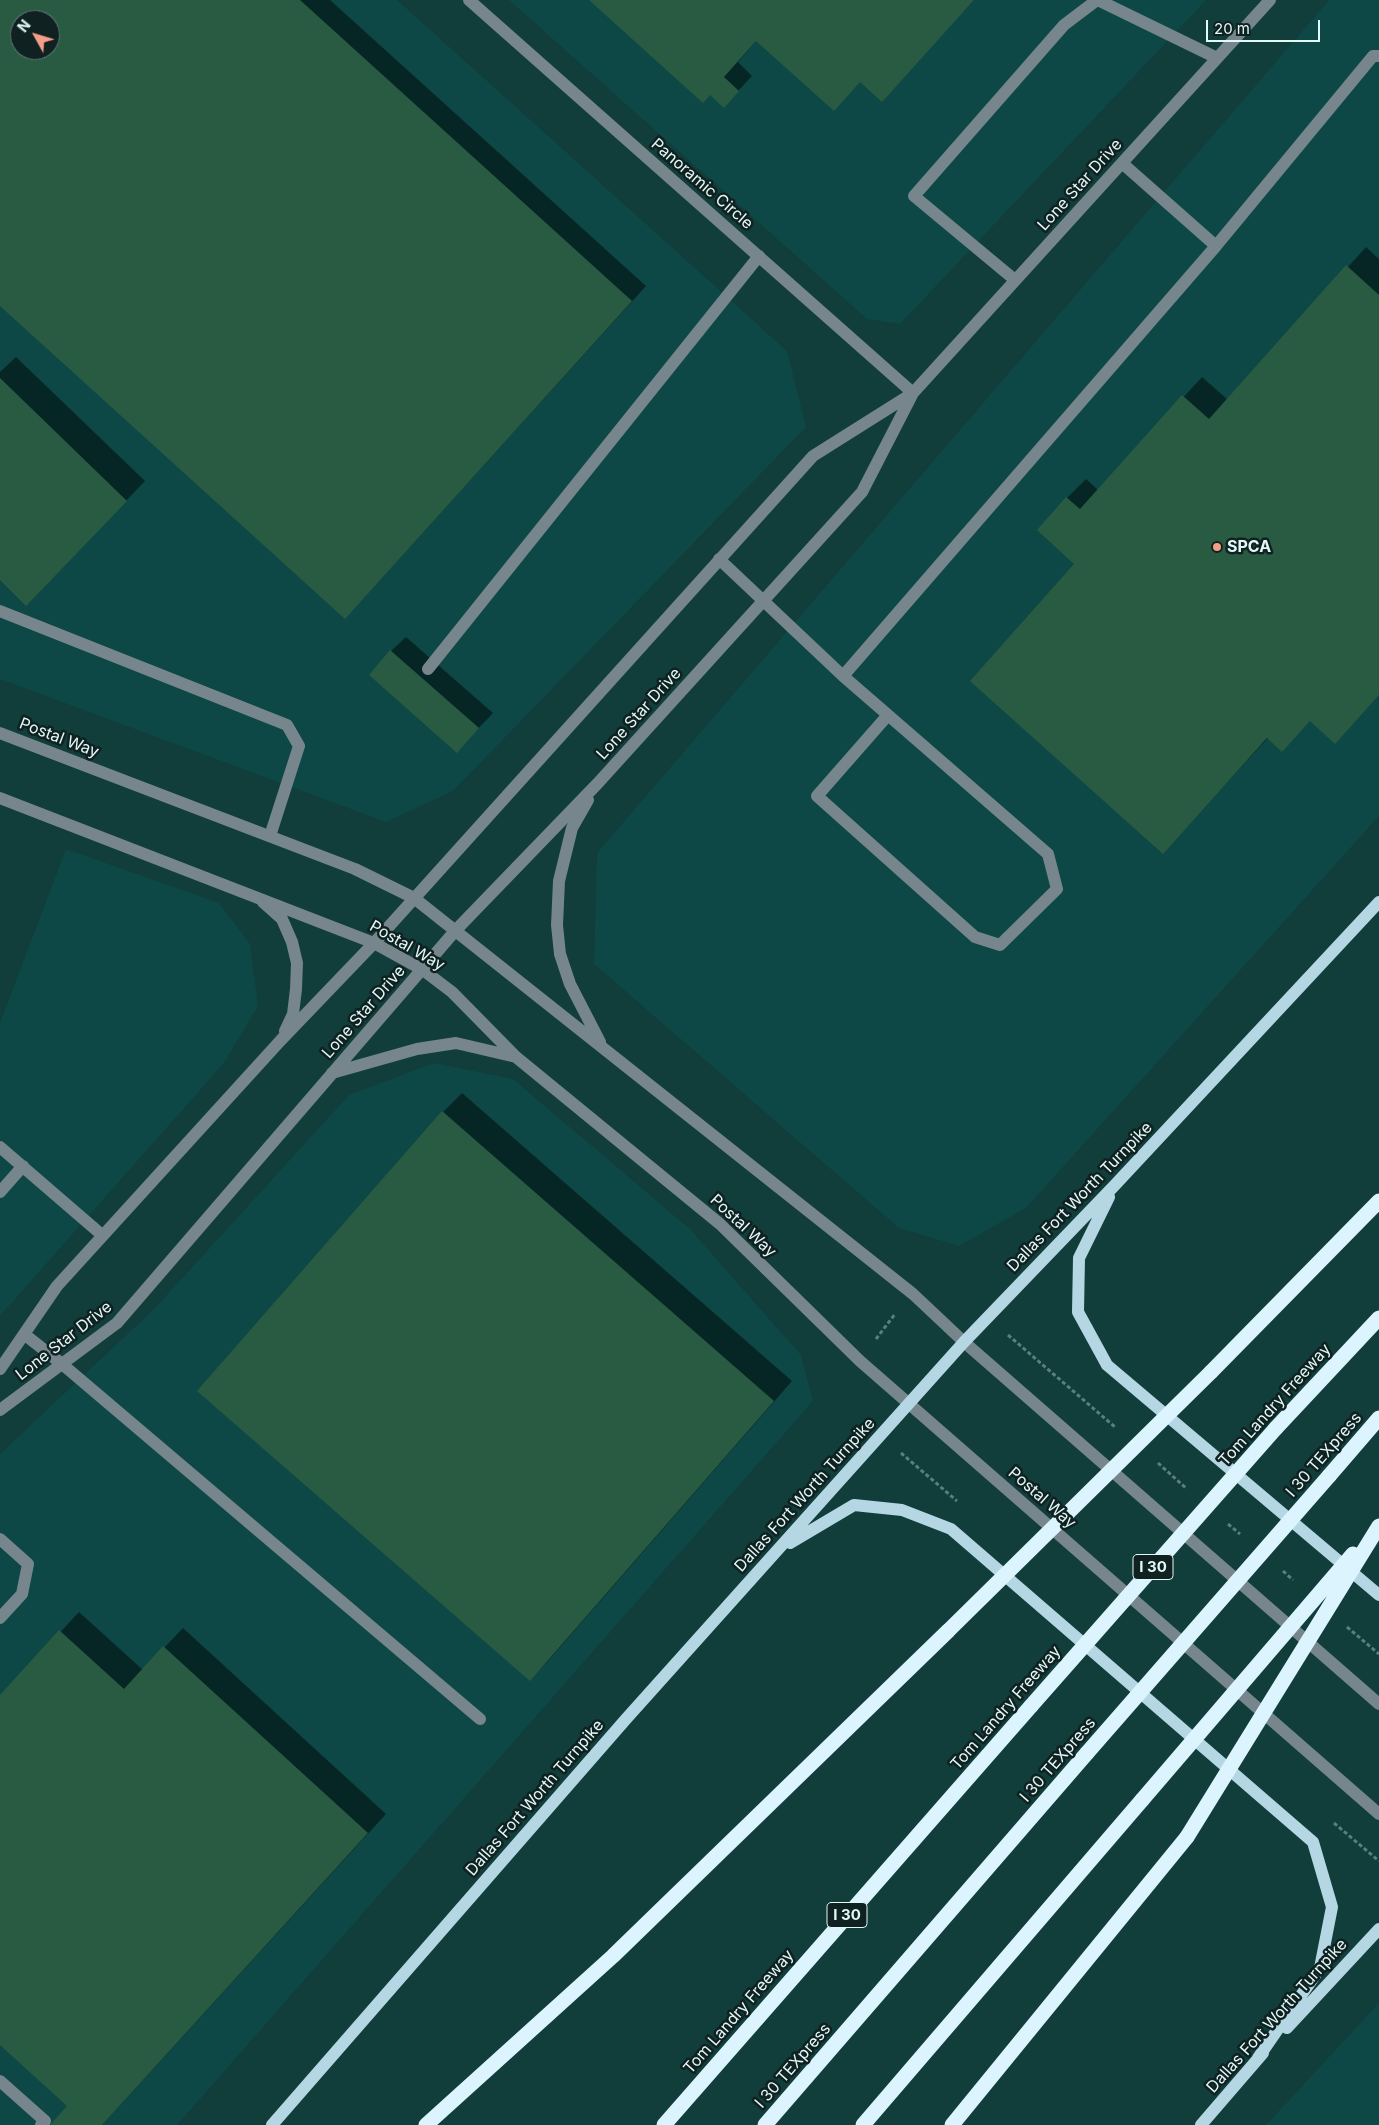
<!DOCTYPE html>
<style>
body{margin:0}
#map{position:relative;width:1379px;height:2125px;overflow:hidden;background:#113d3b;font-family:Inter,sans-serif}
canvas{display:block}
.north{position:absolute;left:10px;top:10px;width:50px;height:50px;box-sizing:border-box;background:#0f2120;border:1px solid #647776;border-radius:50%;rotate:309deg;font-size:14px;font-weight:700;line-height:20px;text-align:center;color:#e3f9f7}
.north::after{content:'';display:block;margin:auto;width:18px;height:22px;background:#f49e87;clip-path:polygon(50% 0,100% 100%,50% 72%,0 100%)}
.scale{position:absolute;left:1206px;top:20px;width:114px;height:22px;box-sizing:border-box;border:2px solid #e3f9f7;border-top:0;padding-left:6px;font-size:15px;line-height:18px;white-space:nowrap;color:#e3f9f7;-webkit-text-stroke:4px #0f2120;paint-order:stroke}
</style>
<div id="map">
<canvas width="1379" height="2125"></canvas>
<div class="north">N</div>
<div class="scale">20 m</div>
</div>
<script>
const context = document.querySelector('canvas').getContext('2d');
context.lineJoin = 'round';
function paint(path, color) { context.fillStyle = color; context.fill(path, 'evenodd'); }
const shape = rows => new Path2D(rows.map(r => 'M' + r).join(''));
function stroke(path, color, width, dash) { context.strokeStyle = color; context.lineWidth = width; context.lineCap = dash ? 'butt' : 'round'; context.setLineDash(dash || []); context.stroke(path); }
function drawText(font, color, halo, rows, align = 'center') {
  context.font = font + ' Inter,sans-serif'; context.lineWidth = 5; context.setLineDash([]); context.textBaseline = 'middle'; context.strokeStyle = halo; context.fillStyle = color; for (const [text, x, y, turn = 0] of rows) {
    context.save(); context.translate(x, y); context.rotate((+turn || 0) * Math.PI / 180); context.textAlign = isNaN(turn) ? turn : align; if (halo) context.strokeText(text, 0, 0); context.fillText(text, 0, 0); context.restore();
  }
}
paint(shape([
 [0,0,397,0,787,351,806,427,453,791,386,822,0,679],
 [20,20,50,20,50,50,20,50],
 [509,0,1206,0,900,324,867,319],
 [1329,0,1379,0,1379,816,1026,1208,959,1246,899,1228,594,964,597,853],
 [66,849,219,903,250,944,258,1006,224,1063,0,1316,0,1023],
 [434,1063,513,1079,690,1229,801,1355,813,1401,177,2125,0,2125,0,1454,155,1308,349,1095],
 [1379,2003,1379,2125,1266,2125]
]), '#0d4846');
paint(shape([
 [0,0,330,0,646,286,359,603,0,305],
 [20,20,50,20,50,50,20,50],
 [591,0,974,0,882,100,861,81,757,40,738,62,752,76,738,91,710,94],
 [1366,247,1379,259,1379,695,1335,742,1311,720,1282,750,1268,738,1163,852,1076,564,1067,498,1086,479,1098,490,1202,377,1228,400],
 [16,357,145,481,45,585,0,578,0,372],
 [406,637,493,713,457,751,391,651],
 [462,1093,792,1381,548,1661,530,1680,199,1391,443,1112],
 [79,1612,143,1670,183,1628,386,1814,102,2125,52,2125,69,2106,0,2044,0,1697]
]), '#0007');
paint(shape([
 [0,0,300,0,632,301,345,619,0,306],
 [20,20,50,20,50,50,20,50],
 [589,0,974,0,882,102,860,82,834,111,756,41,724,77,739,91,724,108,710,95,703,103],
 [1346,265,1379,295,1379,695,1335,744,1310,721,1282,752,1267,738,1163,854,970,681,1074,564,1037,530,1066,497,1080,509,1182,395,1209,419],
 [0,378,127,501,26,606,0,580],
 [390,650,479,728,457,753,369,675],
 [442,1111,774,1401,530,1681,197,1391],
 [59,1630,124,1689,163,1646,368,1833,102,2125,50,2125,67,2106,0,2045,0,1695]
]), '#295b42');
stroke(shape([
 [1008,1335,1115,1427],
 [876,1339,895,1314],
 [901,1453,957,1501],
 [1158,1463,1187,1489],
 [1228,1524,1240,1534],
 [1283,1571,1293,1580],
 [1347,1627,1379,1654],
 [1334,1823,1379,1861]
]), '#5a7f7d', 3, [4, 2.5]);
stroke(shape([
 [469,0,913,393],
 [1098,0,1217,58],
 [1122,163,1216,246],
 [1015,280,914,196,1064,25,1097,0],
 [719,559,843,676,1216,246,1373,56,1379,56],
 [0,611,287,725,299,746,270,836],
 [428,669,759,256],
 [843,676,888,715,1048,854,1057,889,1000,945,975,937,817,796,888,715],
 [0,733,355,869,414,898,913,1294,964,1342,1379,1704],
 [0,798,374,943,423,970,452,992,516,1057,720,1224,860,1361,1379,1814],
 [588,800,572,828,559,881,557,925,560,954,570,984,600,1042],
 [263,902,282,919,292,942,297,963,296,989,293,1014,285,1031],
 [332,1073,417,1049,456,1043,516,1057],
 [0,1147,102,1235],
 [0,1192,23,1166],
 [24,1334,62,1364,480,1719],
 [0,1369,57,1286,281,1040,374,943,813,456,913,393],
 [0,1410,117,1323,455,931,598,783,862,492,913,393,1270,0],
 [0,1539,28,1564,22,1594,0,1618],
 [0,2081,45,2121,41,2125]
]), '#76868c', 12);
stroke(shape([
 [1109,1197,1079,1258,1078,1312,1107,1365,1379,1595],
 [790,1543,854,1505,902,1510,951,1529,1313,1842,1332,1907,1320,1968,1258,2058],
 [1287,2028,1379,1929],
 [272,2125,626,1719,964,1342,1114,1186,1379,902],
 [1201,2125,1263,2053]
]), '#b5d7e4', 12);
stroke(shape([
 [1211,1372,1379,1201],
 [1276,1428,1379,1318],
 [1329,1476,1379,1418],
 [426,2125,613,1956,948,1631],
 [664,2125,1031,1706],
 [765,2125,1087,1753],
 [863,2125,1142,1800],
 [952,2125,1187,1837]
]), '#dbf4fd', 15);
stroke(shape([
 [948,1631,1211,1372],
 [1031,1706,1276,1428],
 [1087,1753,1329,1476],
 [1142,1800,1353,1554],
 [1187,1837,1379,1526]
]), '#dbf4fd', 15);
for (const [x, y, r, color] of [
 [1217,547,5,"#f49e87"]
]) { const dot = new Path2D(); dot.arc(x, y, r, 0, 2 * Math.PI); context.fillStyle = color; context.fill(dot); stroke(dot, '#0f2120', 2); }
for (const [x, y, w] of [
 [1153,1567,40],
 [847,1915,40]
]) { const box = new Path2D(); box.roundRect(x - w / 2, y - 12.5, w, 25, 4); context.fillStyle = '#0f2120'; context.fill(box); stroke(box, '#e3f9f7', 1); }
drawText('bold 15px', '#e3f9f7', null, [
 ["I 30",1153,1567],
 ["I 30",847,1915]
]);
drawText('16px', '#e3f9f7', '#0f2120', [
 ["Panoramic Circle",702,184,41],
 ["Lone Star Drive",1080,185,-48],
 ["Lone Star Drive",639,714,-48],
 ["Postal Way",59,738,21],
 ["Postal Way",407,946,30],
 ["Lone Star Drive",364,1012,-49],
 ["Dallas Fort Worth Turnpike",1080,1197,-46],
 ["Postal Way",743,1226,43],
 ["Lone Star Drive",64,1341,-38],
 ["Tom Landry Freeway",1275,1405,-48],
 ["I 30 TEXpress",1324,1455,-49],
 ["Dallas Fort Worth Turnpike",805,1495,-48],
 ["Postal Way",1042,1498,41],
 ["Tom Landry Freeway",1006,1708,-49],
 ["I 30 TEXpress",1058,1760,-49],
 ["Dallas Fort Worth Turnpike",535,1798,-49],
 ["Tom Landry Freeway",739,2012,-49],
 ["Dallas Fort Worth Turnpike",1277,2016,-48],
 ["I 30 TEXpress",793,2066,-49]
]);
drawText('bold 16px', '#e3f9f7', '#0f2120', [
 ["SPCA",1227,547]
], 'left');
</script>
